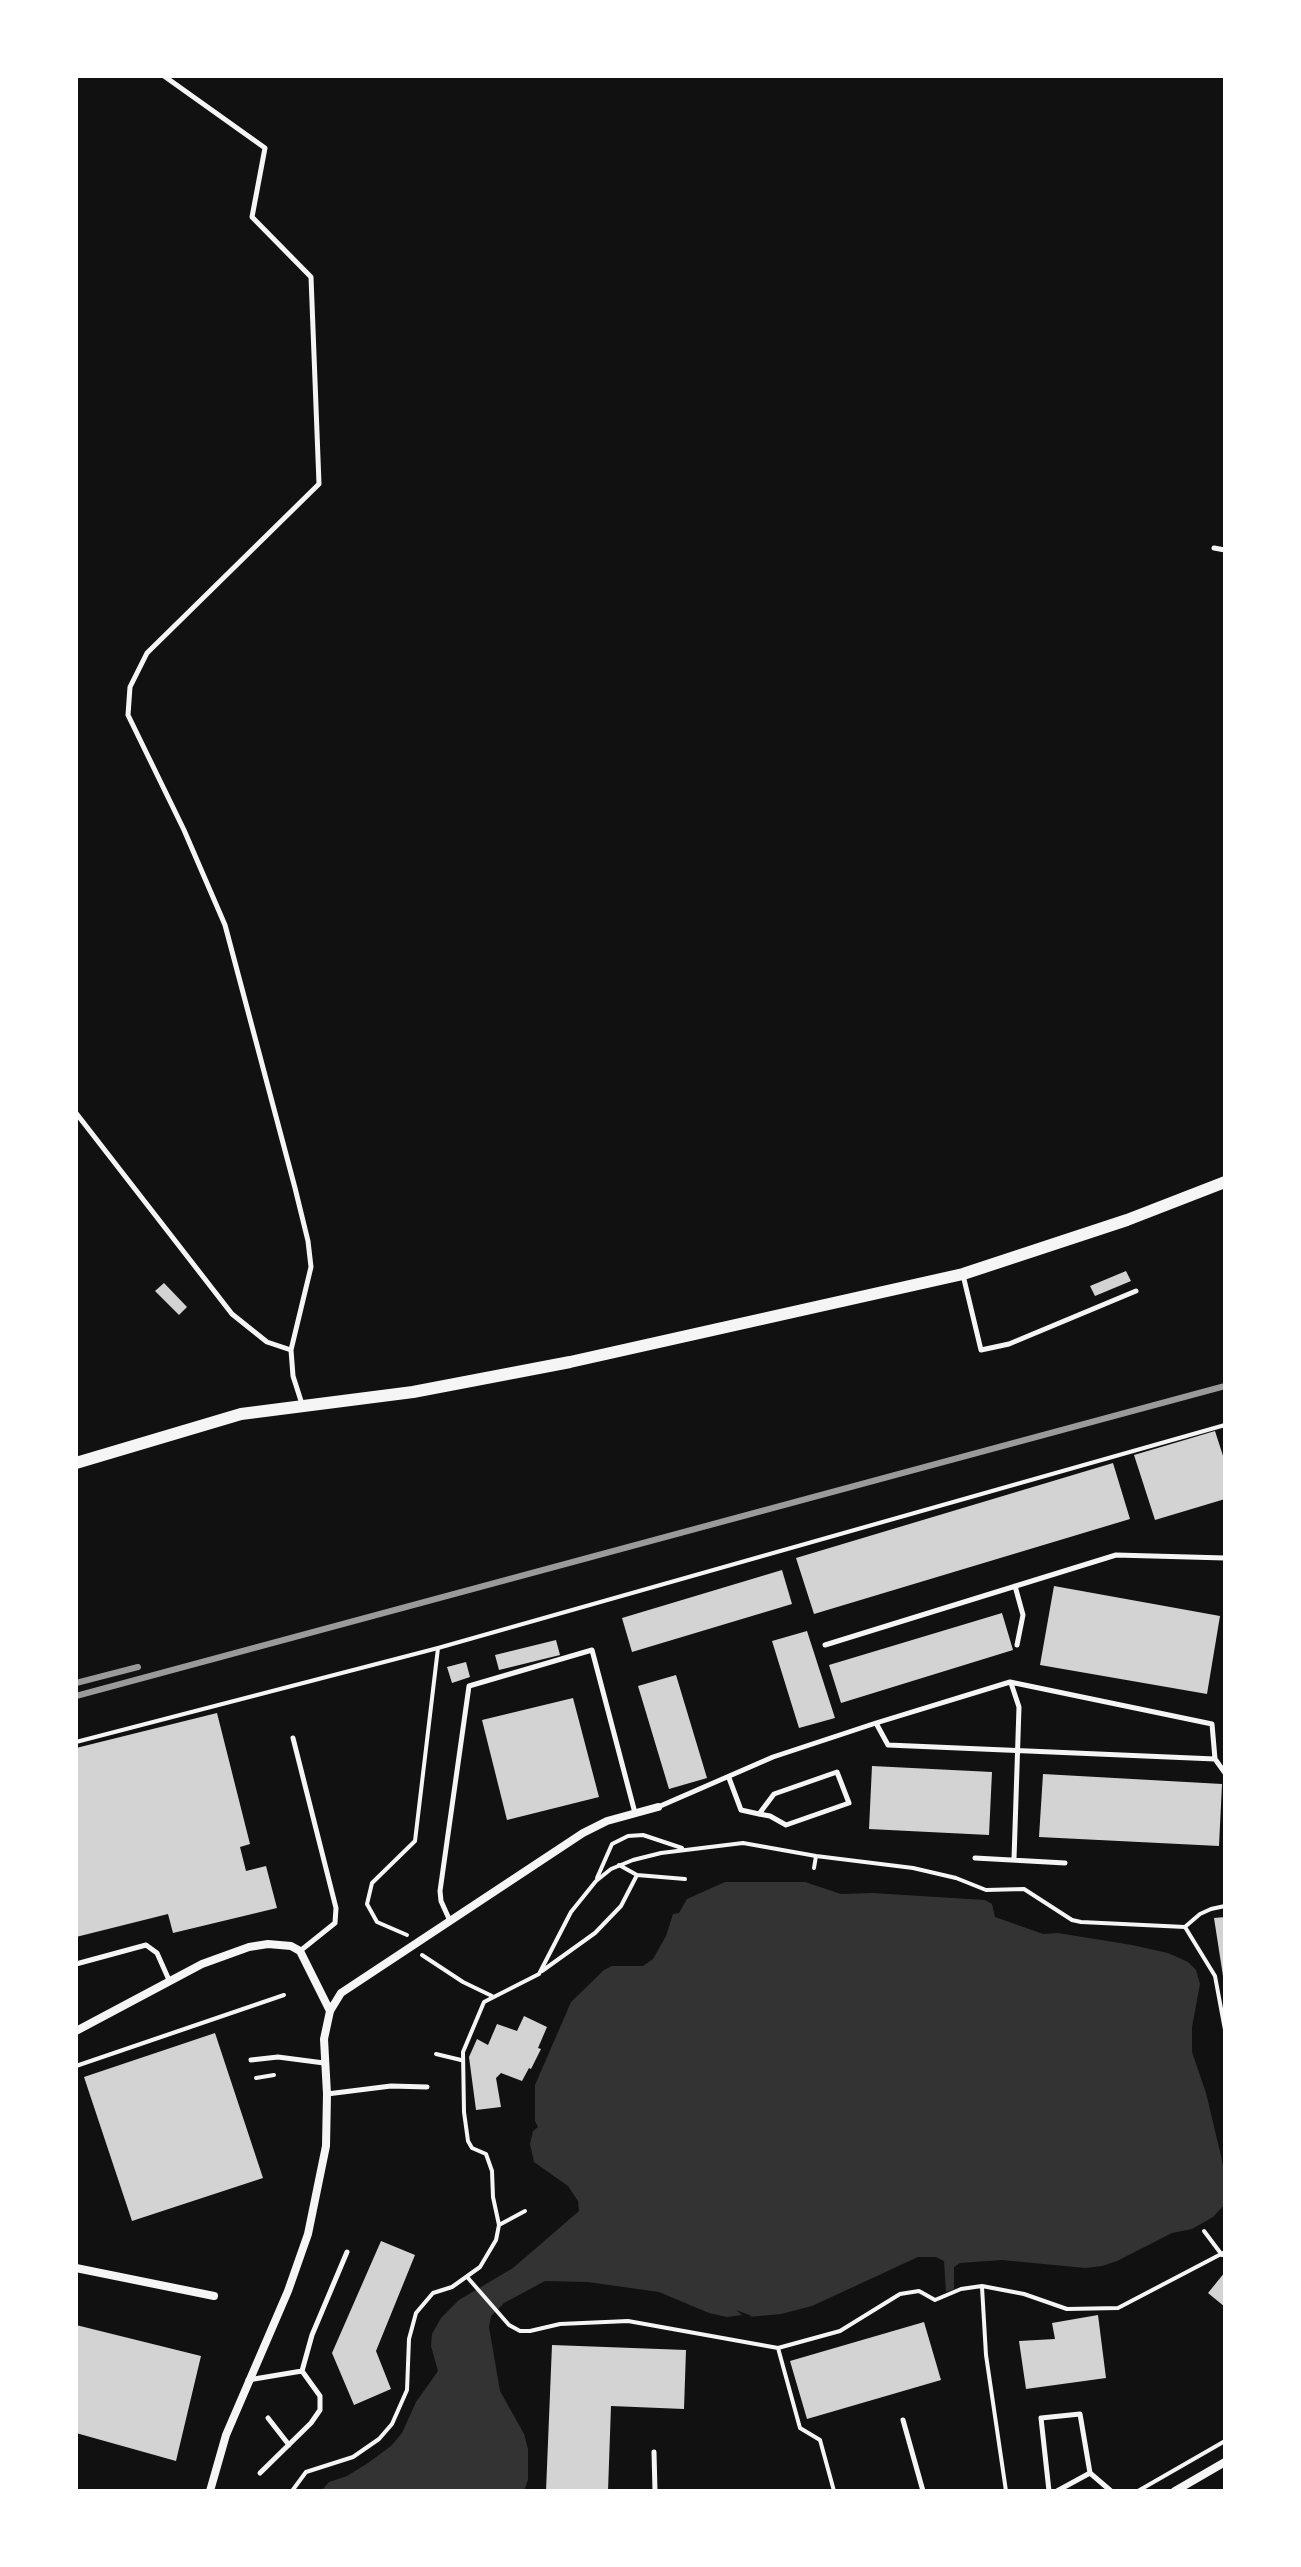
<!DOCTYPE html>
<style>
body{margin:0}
#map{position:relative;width:1301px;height:2567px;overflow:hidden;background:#111;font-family:Mulish,sans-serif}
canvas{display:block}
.frame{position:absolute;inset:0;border:78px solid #fff;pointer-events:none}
</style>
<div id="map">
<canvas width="1301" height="2567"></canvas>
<div class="frame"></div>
</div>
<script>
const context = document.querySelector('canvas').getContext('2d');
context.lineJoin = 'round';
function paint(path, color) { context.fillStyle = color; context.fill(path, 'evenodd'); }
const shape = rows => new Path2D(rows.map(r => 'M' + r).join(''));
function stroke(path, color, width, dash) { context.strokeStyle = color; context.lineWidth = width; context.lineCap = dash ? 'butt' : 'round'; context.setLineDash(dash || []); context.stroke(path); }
paint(shape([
 [725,1882,805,1882,841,1894,872,1893,985,1900,992,1904,995,1917,1043,1934,1058,1933,1132,1945,1168,1953,1188,1962,1196,1970,1200,1984,1192,2027,1192,2052,1206,2093,1221,2156,1225,2176,1225,2204,1213,2217,1192,2229,1172,2233,1117,2261,1102,2266,1085,2268,1002,2260,960,2263,954,2267,954,2289,946,2292,944,2261,936,2257,918,2257,812,2306,781,2314,748,2317,752,2316,736,2310,742,2315,727,2317,709,2313,659,2292,588,2282,545,2281,504,2303,491,2316,489,2327,500,2391,524,2434,528,2449,528,2480,524,2491,321,2491,329,2482,347,2476,368,2463,391,2446,402,2433,416,2402,438,2371,431,2346,432,2334,441,2318,459,2300,513,2268,579,2211,578,2201,568,2186,534,2162,530,2144,533,2131,538,2127,535,2121,535,2085,571,2002,604,1970,612,1966,643,1966,653,1959,666,1936,673,1914,679,1913,687,1899]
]), '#333');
paint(shape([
 [1126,1271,1131,1281,1095,1296,1090,1286],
 [164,1283,187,1307,179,1315,155,1291],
 [1215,1431,1225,1462,1225,1499,1155,1520,1134,1455],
 [1113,1463,1130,1519,814,1614,796,1558],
 [782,1570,792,1604,632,1652,622,1618],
 [1054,1586,1220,1616,1207,1694,1040,1665],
 [1002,1613,1013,1650,841,1703,829,1665],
 [807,1631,835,1718,799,1728,772,1641],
 [556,1640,560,1655,499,1670,495,1655],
 [466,1662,470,1677,452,1683,447,1667],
 [676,1675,707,1778,669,1789,638,1686],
 [573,1698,599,1797,507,1820,482,1720],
 [217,1713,250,1844,240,1847,246,1871,266,1866,277,1908,173,1933,168,1914,76,1937,76,1748],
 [872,1766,992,1772,989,1835,869,1829],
 [1043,1774,1222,1784,1219,1846,1039,1837],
 [1225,1917,1225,1976,1223,1976,1214,1918],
 [524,2016,547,2027,538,2048,541,2049,531,2069,529,2068,522,2081,501,2073,496,2078,501,2107,476,2110,469,2057,477,2039,488,2045,497,2024,517,2031],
 [215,2033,263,2178,132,2221,84,2077],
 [381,2241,415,2255,376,2351,391,2389,354,2405,332,2353],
 [1225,2272,1225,2307,1208,2293],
 [1098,2315,1106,2378,1026,2389,1019,2341,1055,2339,1052,2323],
 [924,2322,941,2380,807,2419,790,2361],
 [76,2325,201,2356,176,2461,76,2433],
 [552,2345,686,2350,684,2409,611,2406,608,2491,546,2491]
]), '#d3d3d3');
stroke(shape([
 [76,1742,438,1648,1225,1425],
 [619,1865,637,1875,685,1879],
 [814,1868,816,1856],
 [597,1878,612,1844,628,1836,643,1835,682,1848],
 [1186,1926,1200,1914,1211,1909,1225,1906],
 [407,1935,377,1922,367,1904,372,1883,415,1841,438,1648],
 [422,1955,463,1982,492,1996],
 [542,1971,595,1933,621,1906,637,1875],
 [436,2054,461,2060],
 [76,2066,284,1995],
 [256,2078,274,2075],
 [499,2225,525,2211],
 [1204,2231,1222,2255],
 [468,2278,509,2325,520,2331,530,2331,560,2324,628,2321,778,2348,840,2331,900,2294,919,2291,935,2300,961,2289,982,2286,1024,2294,1067,2309,1118,2308,1225,2252],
 [982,2287,986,2355,1006,2491],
 [778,2348,800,2428,820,2440,834,2491],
 [292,2491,306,2472,353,2457,379,2439,392,2424,407,2390,409,2339,416,2313,433,2293,452,2287,480,2267,496,2240,499,2225,493,2197,492,2171,486,2154,472,2148,468,2141,464,2112,463,2052,484,2002,539,1974,571,1912,596,1881,611,1869,633,1860,661,1853,743,1843,816,1856,913,1868,956,1878,986,1890,1024,1889,1072,1920,1081,1922,1185,1927,1215,1976,1225,2030],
 [1138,2491,1225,2441]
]), '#f5f5f5', 4);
stroke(shape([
 [164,76,265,148,252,217,311,277,319,484,147,653,130,687,128,715,184,830,225,925,295,1188,308,1241,311,1267,291,1350,293,1376,302,1404],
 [1214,548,1225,550],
 [76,1113,232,1314,267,1342,291,1350],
 [963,1275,981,1350,1009,1344,1136,1291],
 [1015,1586,1023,1615,1017,1645],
 [825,1645,1116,1555,1225,1558],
 [1011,1683,1019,1707,1014,1859],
 [293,1738,336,1908,335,1923,300,1951],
 [1215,1759,1225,1773],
 [729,1778,741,1810,759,1814,770,1816,786,1825,849,1803,837,1772,774,1794,759,1814],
 [658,1807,773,1757,876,1723,1010,1682,1212,1724,1215,1759,888,1745,876,1723],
 [975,1858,1065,1863],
 [450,1921,441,1901,440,1891,469,1686,592,1650,635,1813],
 [76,1964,146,1945,157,1953,169,1980],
 [251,2060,278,2057,324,2063],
 [327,2094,391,2086,427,2087],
 [302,2371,312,2335,347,2252],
 [248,2380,302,2371],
 [268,2418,289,2445],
 [903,2420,923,2491],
 [654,2452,655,2491],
 [260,2473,311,2423,320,2410,320,2396,302,2371],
 [1049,2491,1041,2418,1080,2414,1090,2473,1111,2491],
 [1057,2491,1090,2473]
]), '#f5f5f5', 5);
stroke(shape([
 [76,2031,202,1964,249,1947,268,1944,291,1946,300,1951,330,2011],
 [76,2268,214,2296],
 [210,2491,226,2435,288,2291,308,2234,326,2146,327,2094,324,2039,330,2011,341,1993,583,1833,607,1821,658,1807],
 [1175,2491,1225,2462]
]), '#f5f5f5', 8);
stroke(shape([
 [76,1463,241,1414,413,1392,570,1362,963,1274,1127,1220,1225,1182]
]), '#f5f5f5', 12);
stroke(shape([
 [76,1683,138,1667],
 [76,1696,1225,1386]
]), '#9a9a9a', 6);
</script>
